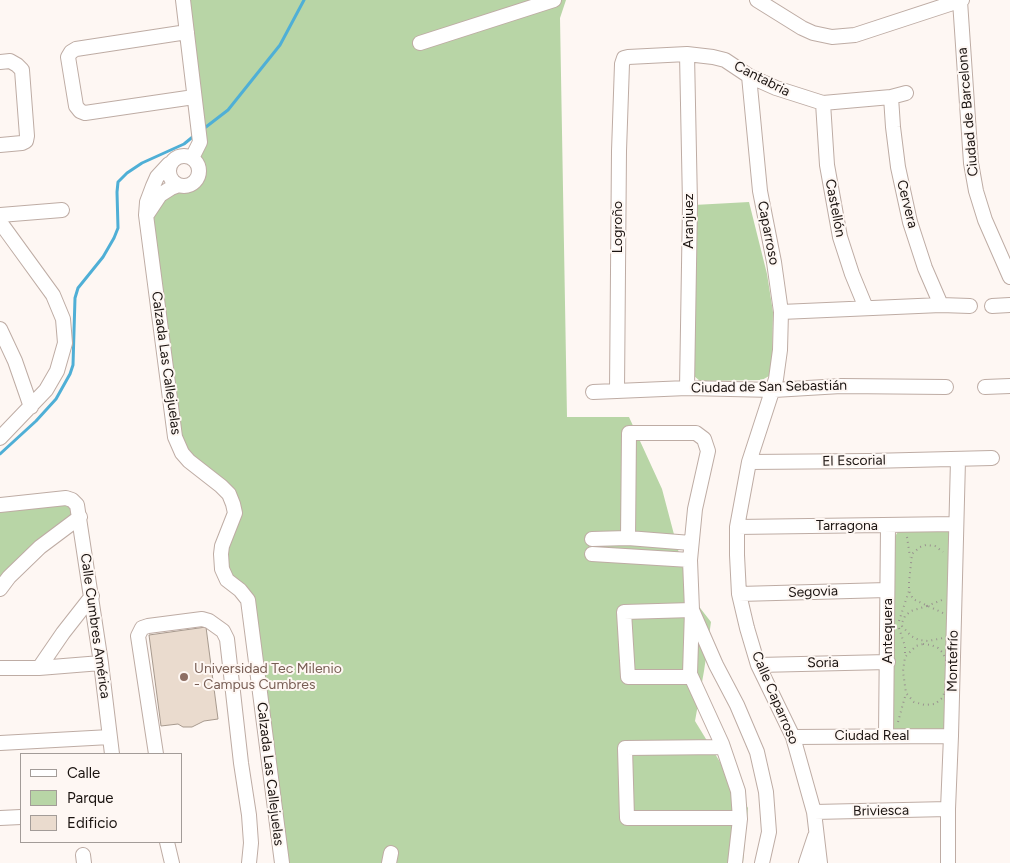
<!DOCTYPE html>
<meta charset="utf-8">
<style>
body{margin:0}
#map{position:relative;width:1010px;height:863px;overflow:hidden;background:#fef7f3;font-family:Figtree,sans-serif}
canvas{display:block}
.legend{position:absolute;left:20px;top:753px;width:162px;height:90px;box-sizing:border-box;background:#fef7f3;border:1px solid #a39c98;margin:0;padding:6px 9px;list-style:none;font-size:15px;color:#1a1310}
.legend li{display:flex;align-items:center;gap:10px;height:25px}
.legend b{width:25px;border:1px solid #a39c98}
</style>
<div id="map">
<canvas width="1010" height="863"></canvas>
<ul class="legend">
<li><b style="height:6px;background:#fff"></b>Calle</li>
<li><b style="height:14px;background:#b8d5a6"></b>Parque</li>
<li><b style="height:14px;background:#eadbce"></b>Edificio</li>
</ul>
</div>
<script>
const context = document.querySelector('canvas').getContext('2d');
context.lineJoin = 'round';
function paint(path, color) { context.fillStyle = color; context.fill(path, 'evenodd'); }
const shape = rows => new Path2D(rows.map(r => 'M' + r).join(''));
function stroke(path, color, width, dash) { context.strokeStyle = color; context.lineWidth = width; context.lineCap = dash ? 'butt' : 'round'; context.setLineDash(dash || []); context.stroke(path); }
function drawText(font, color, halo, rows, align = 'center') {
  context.font = font + ' Figtree,sans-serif'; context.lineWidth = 4; context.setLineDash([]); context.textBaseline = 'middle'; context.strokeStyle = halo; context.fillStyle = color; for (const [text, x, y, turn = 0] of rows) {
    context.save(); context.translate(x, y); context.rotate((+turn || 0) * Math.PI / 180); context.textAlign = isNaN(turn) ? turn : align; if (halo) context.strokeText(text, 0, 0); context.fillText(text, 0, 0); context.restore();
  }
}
paint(shape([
 [179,0,566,0,560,18,567,417,629,417,662,489,690,595,711,622,704,671,695,721,748,808,743,863,286,863,248,596,223,566,236,514,177,439,147,214,155,191,199,186],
 [749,202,767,274,773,312,772,372,769,376,762,380,700,381,694,376,693,370,694,205],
 [68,505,72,509,72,516,38,540,6,570,0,578,0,511,40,506],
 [947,529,953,537,948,727,942,731,895,731,891,724,894,538,899,530]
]), '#b8d5a6');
stroke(shape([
 [202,130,228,110,280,45,304,0],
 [0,454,36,421,56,399,70,374,73,365,75,298,78,288,103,257,114,238,118,228,117,192,118,182,127,173,142,163,184,144,195,135]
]), '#4fafd6', 3);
const building = shape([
 [206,627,218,719,204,721,192,727,183,727,178,724,161,726,149,635,206,627]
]);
paint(building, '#eadbce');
stroke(building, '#a7998d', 1);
const minor = shape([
 [183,0,200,142,192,158],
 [757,0,802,28,813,33,832,37,855,35,962,0],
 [960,1,971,163,976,191,985,220,1010,277],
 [187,32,76,49,71,52,68,57,76,106,80,111,85,113,194,97],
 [420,43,554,0],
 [687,54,690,204,687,388],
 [0,62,10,61,17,65,22,70,27,136,26,141,22,143,0,145],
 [749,76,760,191,774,262,781,312,780,350,776,379,749,462,737,527,737,555,739,594,747,628,758,665,793,737,814,812,820,863],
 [891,97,893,127,898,167,910,222,925,268,941,305],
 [823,103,827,165,840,237,852,274,866,308],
 '169 171a15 15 0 1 1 30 0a15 15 0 1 1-30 0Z',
 [169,164,157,177,153,186,147,202,146,215,175,437,182,453,189,461,221,486,229,494,233,504,235,513,222,546,221,554,222,569,227,580,240,590,248,600,282,863],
 [148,213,160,195,171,188,179,185],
 [0,215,62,210],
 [0,222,53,295,63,319,65,343,57,371,46,390,0,438],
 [992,306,1010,305],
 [781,312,941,305,970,306],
 [0,329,15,361,31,407],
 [985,387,1010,386],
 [617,391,619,151,622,64,624,58,628,57,687,54,713,57,725,60,749,76,776,88,823,103,891,97,906,93],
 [593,392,687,388,774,390,841,386,946,387],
 [749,462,869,461,992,458],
 [0,505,66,498,72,500,77,505,101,663,112,754],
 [737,527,956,524],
 [628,538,691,543],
 [592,539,628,538,629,433,696,433,704,439,708,451,695,509,690,560,692,610,690,674,722,744,738,791,740,819,735,863],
 [592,554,690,560],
 [0,589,9,577,40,547,80,517],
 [739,594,887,590],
 [758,665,888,662],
 [0,668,39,668,101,663],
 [39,668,63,633,92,596],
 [691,677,628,677,624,612,692,610,716,665,737,705,757,752,766,792,769,832,762,863],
 [886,736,888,526],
 [793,737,951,736],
 [0,743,110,737],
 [723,747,625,748,627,818,740,818],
 [156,754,138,636,142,628,148,626,202,619,209,621,223,631,227,639,241,763,249,815,251,843,249,863],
 [814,812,948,809],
 [0,818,21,817],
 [167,842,172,863],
 [83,855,84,863],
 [389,863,391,853],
 [806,863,815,836],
 [948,863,948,809,951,736,958,460]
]);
stroke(minor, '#beaca4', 16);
stroke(shape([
 [907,537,910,557],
 [927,606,911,611,905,616,902,623,902,626,911,636,919,640,928,641,943,638],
 [927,606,942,600],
 [943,613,913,599,909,591,909,582,912,554,920,547,926,545,935,546,943,552],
 [899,621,909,591],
 [899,628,905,646,905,657],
 [923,644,931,645,938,648,943,653,946,660,948,675,947,687,942,698,935,704,925,705,914,702,906,693,905,686,903,671,905,657,916,646,923,644],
 [898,722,906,693]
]), '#99928f', 2, [1, 4]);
stroke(minor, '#fff', 14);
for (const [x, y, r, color] of [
 [184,677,5,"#8d6e63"]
]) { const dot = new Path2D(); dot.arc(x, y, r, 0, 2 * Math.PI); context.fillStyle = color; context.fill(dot); stroke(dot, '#fef7f3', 2); }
drawText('14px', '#1a1310', '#fef7f3', [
 ["Cantabria",762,79,27],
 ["Ciudad de Barcelona",968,112,-95],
 ["Cervera",907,204,76],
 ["Castellón",835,208,79],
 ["Aranjuez",689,221,-90],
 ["Logroño",618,227,-90],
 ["Caparroso",768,233,79],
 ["Calzada Las Callejuelas",166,363,82],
 ["Ciudad de San Sebastián",769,387,-1],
 ["El Escorial",854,461,-1],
 ["Tarragona",847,526],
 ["Segovia",813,592,-2],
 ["Calle Cumbres América",95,626,82],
 ["Antequera",888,631,-90],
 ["Montefrío",953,661,-89],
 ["Soria",823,663,-1],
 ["Calle Caparroso",775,698,67],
 ["Ciudad Real",872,736],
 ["Calzada Las Callejuelas",270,774,83],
 ["Briviesca",881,811,-1]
]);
drawText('14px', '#785e54', '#fef7f3', [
 ["Universidad Tec Milenio",194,669],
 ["- Campus Cumbres",194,685]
], 'left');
</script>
